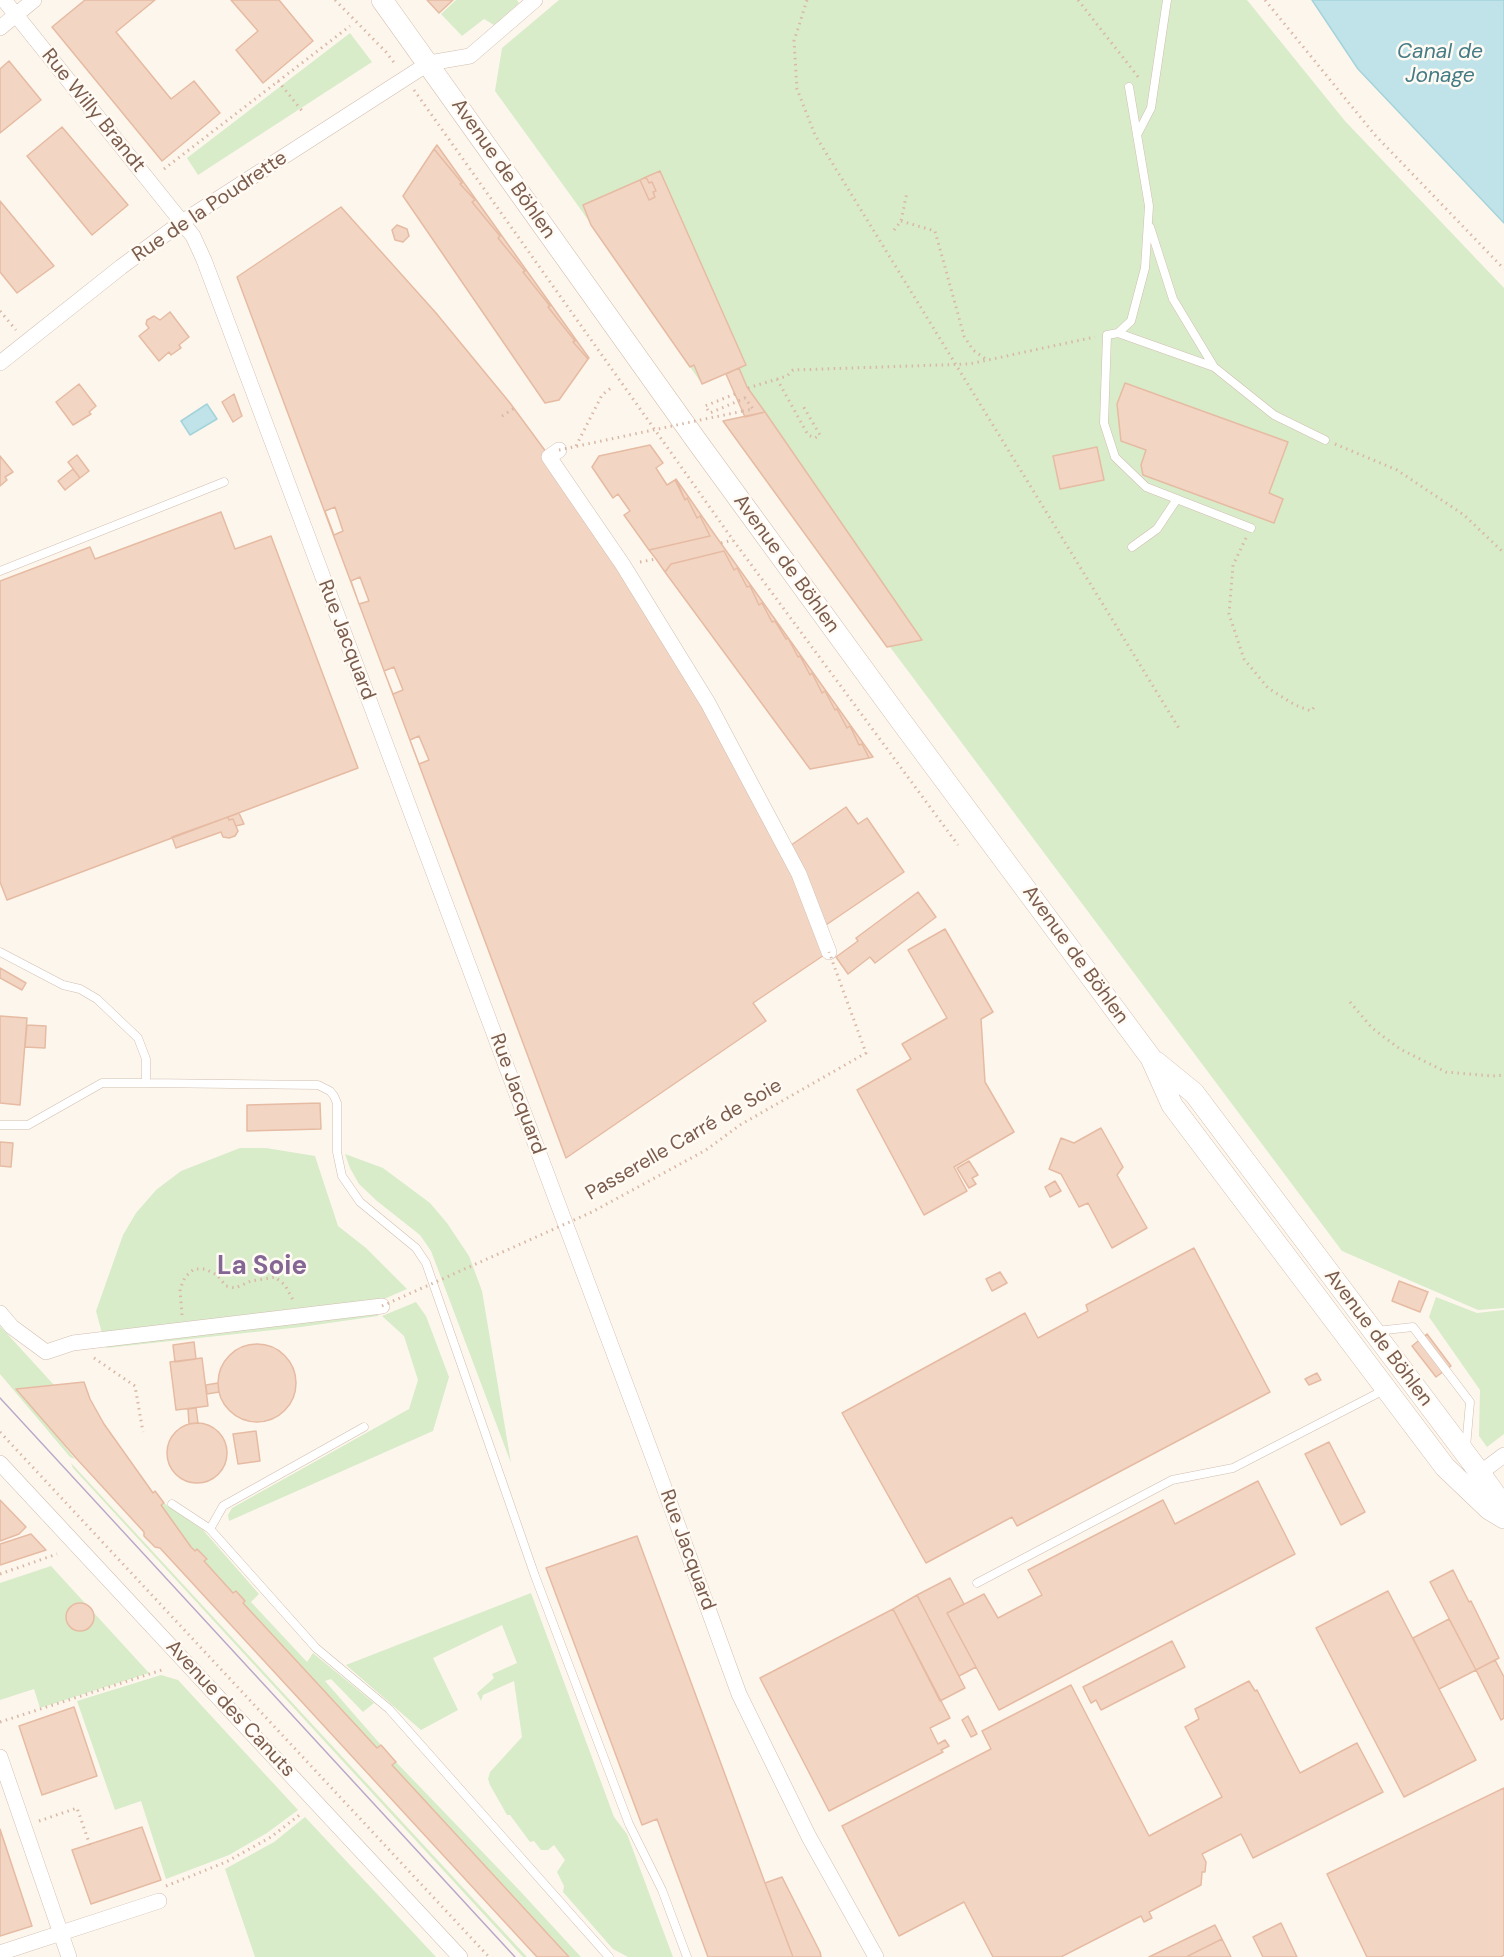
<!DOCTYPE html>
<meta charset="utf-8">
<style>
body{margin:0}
canvas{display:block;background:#fdf6ec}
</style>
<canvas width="1504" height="1957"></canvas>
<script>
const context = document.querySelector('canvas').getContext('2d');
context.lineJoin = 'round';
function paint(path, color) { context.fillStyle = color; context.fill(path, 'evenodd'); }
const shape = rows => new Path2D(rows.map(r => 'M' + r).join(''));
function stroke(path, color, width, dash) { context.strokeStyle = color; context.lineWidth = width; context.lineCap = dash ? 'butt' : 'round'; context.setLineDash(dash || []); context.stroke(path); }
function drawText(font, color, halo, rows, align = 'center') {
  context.font = font + ' "DM Sans",sans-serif'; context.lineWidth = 5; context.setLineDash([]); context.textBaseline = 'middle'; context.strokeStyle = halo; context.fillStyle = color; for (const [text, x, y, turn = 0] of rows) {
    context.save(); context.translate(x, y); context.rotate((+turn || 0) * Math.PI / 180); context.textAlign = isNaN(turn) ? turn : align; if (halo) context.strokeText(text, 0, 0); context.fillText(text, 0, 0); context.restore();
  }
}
paint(shape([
 [456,0,517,0,519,3,494,25,484,19,462,36,441,14],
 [559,0,1247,0,1345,121,1504,288,1504,1308,1478,1310,1342,1251,890,647,887,647,723,421,745,416,726,374,702,384,579,207,495,91,502,48],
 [350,33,372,62,198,175,187,158],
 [240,1148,266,1148,315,1156,338,1226,366,1248,407,1289,377,1302,378,1316,301,1327,106,1348,96,1311,123,1235,136,1213,156,1190,181,1171],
 [345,1154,383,1168,430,1203,447,1223,469,1256,482,1291,511,1463,431,1251,420,1235,377,1201,359,1184,350,1168],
 [1436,1297,1477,1313,1504,1310,1504,1434,1487,1447,1479,1436,1480,1390,1429,1317],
 [416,1302,426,1316,449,1377,433,1431,229,1521,228,1515,232,1508,409,1409,418,1380,404,1336,382,1316],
 [0,1326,54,1385,17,1389,75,1459,70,1457,0,1374],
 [71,1463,527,1957,523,1957,73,1468],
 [164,1503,203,1530,259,1594,251,1602,307,1662,313,1653,374,1703,363,1712,331,1679,325,1681,381,1745,377,1748,243,1603,245,1601,236,1591,233,1593,204,1561,207,1558,198,1550,195,1551,191,1547,161,1505],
 [51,1566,149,1673,40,1708,34,1689,0,1700,0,1583],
 [531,1593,614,1817,627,1834,673,1957,628,1957,613,1949,563,1892,564,1886,557,1872,565,1860,554,1845,548,1850,541,1850,534,1841,530,1842,510,1815,507,1815,490,1785,488,1779,490,1772,522,1737,514,1681,483,1695,481,1701,477,1693,494,1678,492,1674,517,1663,502,1625,433,1658,458,1710,421,1730,346,1665],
 [161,1675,178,1680,298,1810,267,1833,229,1855,166,1879,141,1801,115,1810,77,1701],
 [396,1762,520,1891,581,1957,569,1957,392,1765],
 [305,1817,436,1957,255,1957,225,1869,274,1842]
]), '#d8ecc9');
const water = shape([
 [1312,0,1504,0,1504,223,1358,69,1312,0],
 [207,404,217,419,190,435,181,421,207,404]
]);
paint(water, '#bfe3e8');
stroke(water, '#a5d3da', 1.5);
const building = shape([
 [85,0,155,0,116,32,171,99,194,81,220,113,162,161,52,27,85,0],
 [231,0,279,0,313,41,263,83,236,50,258,31,231,0],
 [427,0,453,0,439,13,427,0],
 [9,61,41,100,0,133,0,69,9,61],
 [62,127,128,205,92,235,27,156,62,127],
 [437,145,589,358,588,359,573,342,575,341,548,307,550,306,523,272,525,271,498,238,500,236,472,202,475,200,460,184,462,183,434,149,437,145],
 [434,149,462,183,460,184,475,200,472,202,500,236,498,238,525,271,523,272,550,306,548,307,575,341,573,342,588,359,559,400,545,403,403,196,434,149],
 [660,171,746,365,702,384,694,365,690,367,591,225,583,205,640,180,649,200,655,197,653,192,656,191,652,182,649,183,646,177,660,171],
 [646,177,649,183,652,182,656,191,653,192,655,197,649,200,640,180,646,177],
 [0,201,54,266,17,293,0,272,0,201],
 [341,207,436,313,510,403,591,513,787,848,846,807,858,824,867,818,904,872,823,927,833,949,753,1003,766,1021,566,1158,237,277,341,207],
 [397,225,407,229,409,236,403,242,395,240,392,230,397,225],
 [170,312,189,337,179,345,181,348,171,355,169,352,159,361,139,336,149,328,146,324,147,320,154,316,160,320,170,312],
 [739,368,747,387,765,412,745,417,726,374,739,368],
 [1125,383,1288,442,1269,493,1283,499,1274,523,1143,475,1141,465,1146,450,1121,441,1117,404,1125,383],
 [79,384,96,406,89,412,91,414,73,425,56,402,79,384],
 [234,394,242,416,233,422,222,402,234,394],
 [765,412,922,640,887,647,723,421,765,412],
 [650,445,663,463,656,468,667,485,675,480,685,500,687,498,697,518,700,516,710,536,649,550,624,515,630,511,618,494,613,498,592,467,599,456,650,445],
 [1097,447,1104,480,1060,489,1053,456,1097,447],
 [77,455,89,471,80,478,68,462,77,455],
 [0,456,13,472,5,477,7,480,0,486,0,456],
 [73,469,80,478,65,490,58,481,73,469],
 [676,479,715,535,873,757,869,758,862,744,859,745,850,726,847,728,837,709,835,710,825,691,822,693,812,673,810,675,800,656,798,657,788,638,786,639,775,621,772,622,762,603,759,605,750,586,747,587,737,568,734,570,724,551,671,564,665,572,656,559,649,550,710,536,700,516,697,518,687,498,685,500,676,479],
 [335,507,343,531,334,535,325,511,335,507],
 [221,512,235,549,271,536,358,768,7,900,0,882,0,581,90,547,95,559,221,512],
 [724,551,734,570,737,568,747,587,750,586,759,605,762,603,772,622,775,621,786,639,788,638,798,657,800,656,810,675,812,673,822,693,825,691,835,710,837,709,847,728,850,726,859,745,862,744,869,758,810,769,665,572,671,564,724,551],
 [360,577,369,601,359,604,351,581,360,577],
 [394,667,403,690,393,694,384,671,394,667],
 [419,736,429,760,419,764,410,740,419,736],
 [239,813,244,824,236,826,233,819,229,820,228,817,239,813],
 [228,817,229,820,233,819,238,831,235,836,229,838,223,837,221,832,176,848,172,837,228,817],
 [918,892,936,917,875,963,870,957,848,974,836,957,858,941,856,938,918,892],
 [945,929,993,1012,981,1019,985,1082,1014,1132,954,1167,967,1191,924,1215,857,1090,911,1059,902,1044,947,1018,908,950,945,929],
 [0,968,26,983,22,990,0,978,0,968],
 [0,1016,27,1018,20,1105,0,1103,0,1016],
 [27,1025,46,1026,45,1048,25,1047,27,1025],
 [320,1103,321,1129,247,1131,247,1105,320,1103],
 [1101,1128,1123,1167,1117,1175,1147,1228,1112,1248,1088,1203,1079,1207,1061,1174,1049,1169,1061,1138,1074,1143,1101,1128],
 [0,1142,13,1143,11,1167,0,1166,0,1142],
 [969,1161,978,1175,972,1178,976,1184,969,1188,957,1168,969,1161],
 [1055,1181,1061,1191,1050,1197,1045,1187,1055,1181],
 [1194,1248,1270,1392,1017,1526,1012,1517,926,1563,842,1413,1025,1313,1038,1338,1088,1311,1086,1305,1194,1248],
 [1000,1272,1007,1283,992,1291,986,1279,1000,1272],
 [1399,1281,1428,1292,1420,1312,1392,1301,1399,1281],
 [1427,1334,1451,1366,1436,1377,1412,1346,1427,1334],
 [194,1342,196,1359,175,1362,173,1345,194,1342],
 '218 1383a39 39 0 1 1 78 0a39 39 0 1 1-78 0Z',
 [202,1358,208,1406,176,1410,170,1362,202,1358],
 [1317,1373,1321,1380,1309,1385,1305,1379,1317,1373],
 [84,1382,90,1399,104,1424,153,1493,155,1491,164,1503,161,1505,191,1547,195,1551,197,1549,207,1559,204,1561,233,1593,236,1591,245,1601,243,1603,377,1748,381,1745,396,1762,392,1765,569,1957,537,1957,160,1548,155,1547,144,1536,144,1532,76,1458,16,1389,84,1382],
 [218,1383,219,1392,207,1394,206,1385,218,1383],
 [196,1408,198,1423,189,1424,188,1409,196,1408],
 '167 1453a30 30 0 1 1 60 0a30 30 0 1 1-60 0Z',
 [256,1431,260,1461,238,1464,233,1434,256,1431],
 [1329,1442,1365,1512,1341,1525,1305,1454,1329,1442],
 [1258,1481,1295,1554,999,1710,947,1613,984,1594,998,1618,1042,1595,1028,1570,1163,1500,1175,1524,1258,1481],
 [0,1500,26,1527,19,1534,0,1541,0,1500],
 [31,1534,46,1550,0,1565,0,1544,31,1534],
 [637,1536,765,1883,793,1957,708,1957,657,1819,642,1825,546,1568,637,1536],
 [1453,1570,1469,1602,1471,1601,1499,1658,1476,1670,1430,1582,1453,1570],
 [950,1578,964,1604,947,1613,976,1667,959,1676,917,1595,950,1578],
 [1388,1591,1476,1760,1404,1797,1316,1628,1388,1591],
 [917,1595,965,1688,940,1701,893,1609,917,1595],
 '66 1617a14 14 0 1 1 28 0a14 14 0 1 1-28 0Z',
 [893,1609,950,1718,930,1728,938,1744,945,1740,949,1746,941,1750,943,1752,829,1811,760,1678,893,1609],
 [1449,1619,1476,1670,1439,1689,1413,1638,1449,1619],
 [1172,1641,1185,1667,1101,1710,1096,1700,1091,1703,1083,1687,1172,1641],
 [1495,1660,1504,1677,1504,1718,1501,1720,1476,1670,1495,1660],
 [1249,1681,1255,1691,1257,1690,1300,1773,1357,1743,1383,1792,1253,1858,1241,1834,1202,1854,1206,1862,1205,1872,1202,1872,1201,1885,1149,1912,1152,1918,1144,1922,1141,1916,1061,1957,993,1957,964,1902,899,1936,842,1826,991,1749,982,1731,1071,1685,1149,1836,1222,1797,1185,1727,1199,1719,1195,1709,1249,1681],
 [74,1707,97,1776,42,1795,19,1726,74,1707],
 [968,1716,977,1734,971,1737,962,1720,968,1716],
 [1504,1788,1504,1955,1501,1957,1367,1957,1327,1874,1504,1788],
 [142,1827,161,1880,91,1904,72,1850,142,1827],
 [0,1829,32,1926,0,1936,0,1829],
 [782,1877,820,1952,821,1957,793,1957,765,1883,782,1877],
 [1281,1923,1297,1957,1263,1957,1253,1937,1281,1923],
 [1215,1925,1222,1939,1186,1957,1149,1957,1215,1925],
 [1222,1939,1231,1957,1186,1957,1222,1939]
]);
paint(building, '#f3d5c3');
stroke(building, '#e6bba3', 1.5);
const lane = shape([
 [1129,87,1149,206,1145,268,1131,321,1118,333,1107,335,1104,423,1115,457,1146,487,1251,528],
 [1137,135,1151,108,1167,0],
 [1150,227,1173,299,1214,367],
 [1118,333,1214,367,1274,415,1325,440],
 [1132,547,1157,529,1177,499],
 [0,571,224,482],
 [0,952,63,985,80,989,97,999,138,1038,146,1059,146,1083,318,1085,330,1091,334,1096,337,1103,337,1152,342,1176,360,1202,416,1248,426,1263,535,1576,629,1824,662,1890,687,1957],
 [0,1125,28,1125,102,1083,146,1083],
 [1376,1331,1413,1327,1470,1402,1466,1447],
 [172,1504,210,1529,316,1648,389,1709,609,1957],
 [210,1529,223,1506,364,1427],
 [977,1583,1172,1480,1233,1468,1386,1389]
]);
const street = shape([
 [4,0,193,236,204,260,657,1468,739,1694,809,1837,876,1957],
 [0,28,34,0],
 [0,363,121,267,182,222,429,63,470,56,535,0],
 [559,450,549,457,623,565,708,703,799,874,829,952],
 [0,1313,12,1327,46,1352,73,1343,382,1306],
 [0,1463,460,1957],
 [1480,1473,1504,1455],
 [0,1757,69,1957],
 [0,1953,159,1901]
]);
const secondary = shape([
 [382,0,696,440,898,717,1151,1058,1172,1105,1445,1467,1489,1509,1504,1518],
 [1156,1062,1194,1093,1480,1473,1504,1507]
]);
stroke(lane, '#d1beb0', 9);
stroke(street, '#d1beb0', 16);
stroke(secondary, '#d6c0b0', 22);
stroke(shape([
 [335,0,386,52,396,65],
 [807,0,794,41,797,89,815,135,1180,730],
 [1078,0,1139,78],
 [1265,0,1375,135,1504,269],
 [278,81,303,112],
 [414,90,733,540,958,845],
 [164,169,350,26],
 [901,221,935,231,964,336,973,350,987,360],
 [894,230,901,221,907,192],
 [0,311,16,330],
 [777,379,808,435,815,438,820,435,803,406],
 [748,388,787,376,793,370,969,364,1095,337],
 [735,394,705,406,710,413,745,398,753,409,743,411],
 [502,416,516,407],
 [1335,444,1397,470,1464,515,1504,553],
 [576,446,602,395,611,388],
 [1246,538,1233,565,1229,614,1244,659,1268,688,1295,705,1311,711,1316,705],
 [721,543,733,540],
 [640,562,656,559],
 [1350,1002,1372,1028,1400,1049,1446,1072,1492,1076,1504,1075],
 [182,1315,180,1289,185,1277,194,1269,205,1269,217,1275,226,1286,235,1288,251,1281,275,1277,285,1285,293,1300],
 [94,1358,135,1386,143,1432],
 [0,1432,489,1957],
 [0,1574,57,1554],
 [0,1722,165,1669],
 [39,1821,77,1808,90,1845],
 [166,1886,226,1862,271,1837,302,1813]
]), '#d9b8a5', 3, [1.5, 4.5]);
stroke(lane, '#fff', 8);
stroke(street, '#fff', 15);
stroke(secondary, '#fff', 21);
stroke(shape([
 [0,1398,515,1957]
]), '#b9a8c9', 1.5);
stroke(shape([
 [559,450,743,411],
 [382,1306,592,1212,706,1150,740,1125,866,1053,829,952]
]), '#d9b8a5', 3, [1.5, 4.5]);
drawText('20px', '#7a5c4d', '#fffaf3', [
 ["Rue Willy Brandt",93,111,51],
 ["Avenue de Böhlen",503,169,55],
 ["Rue de la Poudrette",210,207,-34],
 ["Avenue de Böhlen",786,564,54],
 ["Rue Jacquard",346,640,69],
 ["Avenue de Böhlen",1075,955,54],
 ["Rue Jacquard",517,1094,70],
 ["Passerelle Carré de Soie",684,1140,-30],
 ["Avenue de Böhlen",1378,1338,53],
 ["Rue Jacquard",687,1550,70],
 ["Avenue des Canuts",230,1709,47]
]);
drawText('italic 21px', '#437c86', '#fffaf3', [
 ["Canal de",1440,52],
 ["Jonage",1440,76]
]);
drawText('bold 26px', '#846695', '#fffaf3', [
 ["La Soie",262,1267]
]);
</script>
